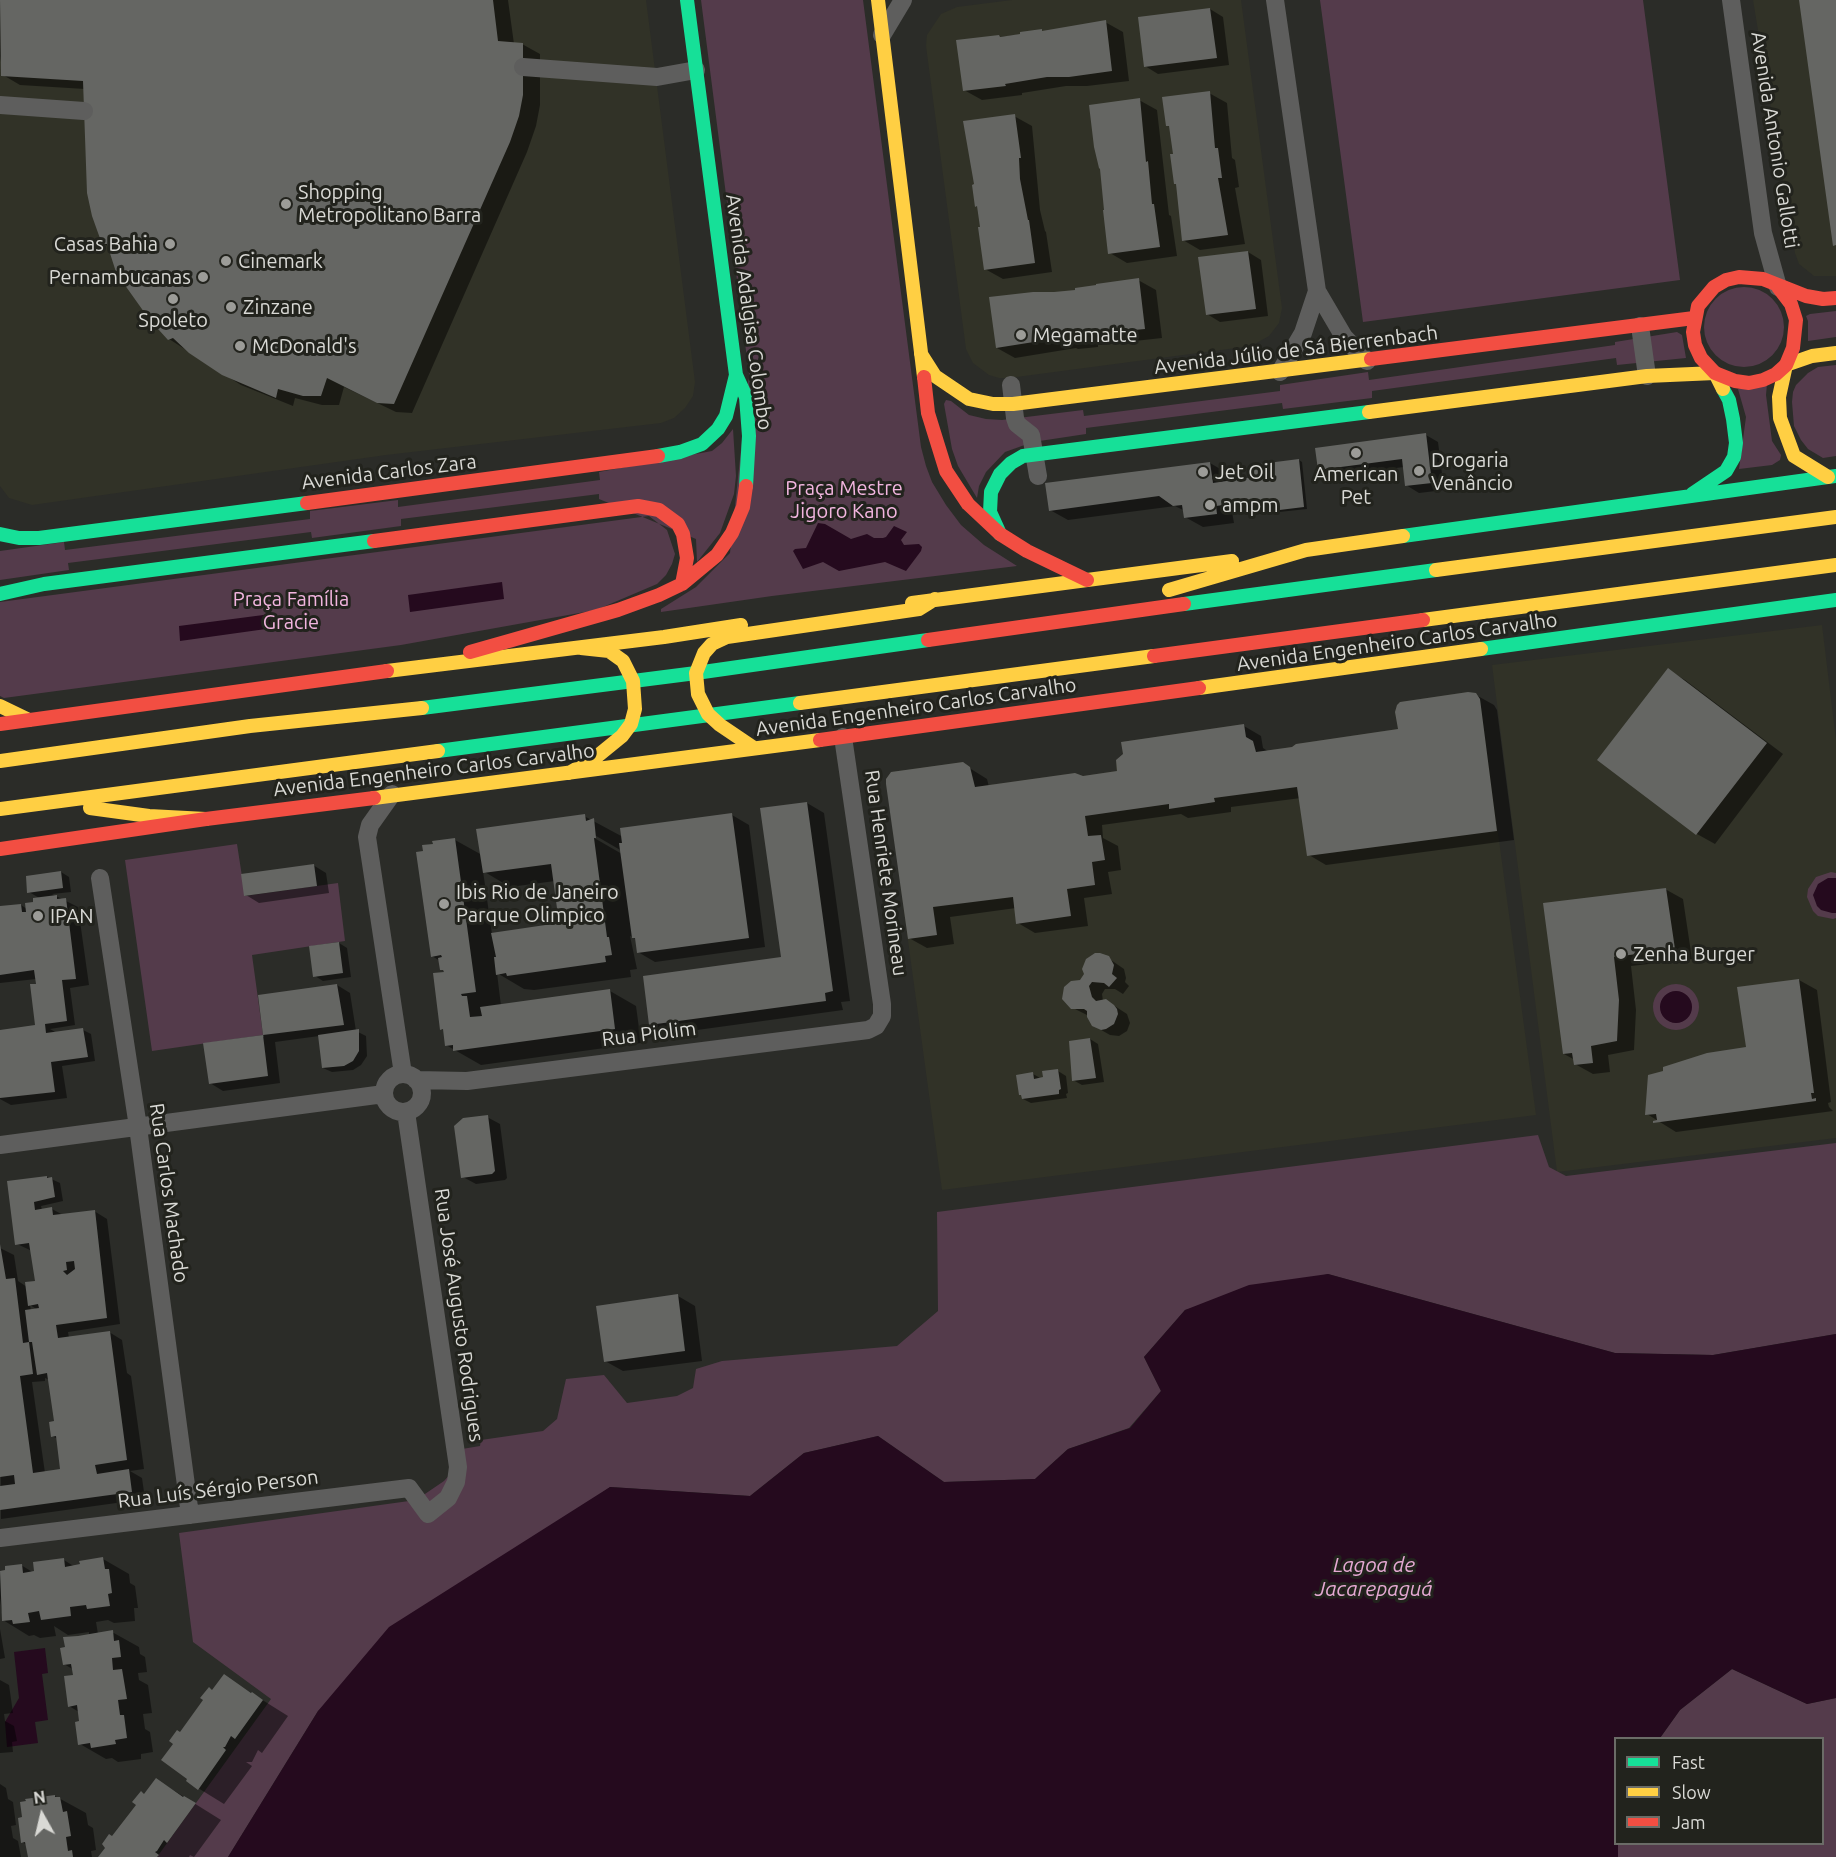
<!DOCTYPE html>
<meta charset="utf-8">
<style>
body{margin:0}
#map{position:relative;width:1836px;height:1857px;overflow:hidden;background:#2b2c28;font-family:Ubuntu,sans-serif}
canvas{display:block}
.legend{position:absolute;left:1614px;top:1737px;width:210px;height:108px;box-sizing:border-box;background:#22231d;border:2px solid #6b6c67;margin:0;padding:8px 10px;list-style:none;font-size:18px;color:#d9d9d5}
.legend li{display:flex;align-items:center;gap:12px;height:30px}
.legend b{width:30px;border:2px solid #6b6c67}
.north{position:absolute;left:12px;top:1785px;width:60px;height:60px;-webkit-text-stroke:4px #22231d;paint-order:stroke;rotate:352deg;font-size:16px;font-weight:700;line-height:24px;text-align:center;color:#d9d9d5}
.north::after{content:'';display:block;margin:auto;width:21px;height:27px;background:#d9d9d5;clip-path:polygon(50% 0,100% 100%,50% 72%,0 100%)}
</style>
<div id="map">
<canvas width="1836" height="1857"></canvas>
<ul class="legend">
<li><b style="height:8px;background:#16e098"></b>Fast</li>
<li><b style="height:8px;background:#ffcf43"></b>Slow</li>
<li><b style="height:8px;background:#f24e42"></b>Jam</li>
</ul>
<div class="north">N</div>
</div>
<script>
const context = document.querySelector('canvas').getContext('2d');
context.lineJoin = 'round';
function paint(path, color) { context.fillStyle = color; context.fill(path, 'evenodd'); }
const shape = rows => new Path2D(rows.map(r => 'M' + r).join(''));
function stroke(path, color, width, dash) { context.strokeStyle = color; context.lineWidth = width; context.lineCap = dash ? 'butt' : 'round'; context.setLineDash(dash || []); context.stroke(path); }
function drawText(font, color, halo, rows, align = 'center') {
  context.font = font + ' Ubuntu,sans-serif'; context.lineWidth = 6; context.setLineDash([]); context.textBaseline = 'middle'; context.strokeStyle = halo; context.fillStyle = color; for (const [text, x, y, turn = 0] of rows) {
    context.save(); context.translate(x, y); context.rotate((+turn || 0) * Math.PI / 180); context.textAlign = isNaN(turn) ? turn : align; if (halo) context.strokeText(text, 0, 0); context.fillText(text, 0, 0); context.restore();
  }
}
paint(shape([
 [0,0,646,0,695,382,693,396,685,408,674,418,661,423,386,455,32,505,9,498,0,486],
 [1012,0,1241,0,1282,308,1279,323,1269,336,1251,346,1009,378,999,378,989,375,973,363,966,349,926,46,927,35,941,14,957,7],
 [1753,0,1836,0,1836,276,1814,276,1799,264,1795,253],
 [1822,625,1836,740,1836,1138,1557,1172,1492,665],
 [1468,692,1476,693,1480,699,1536,1115,942,1190,886,779,891,772,963,762,970,767,975,787,1075,773,1083,776,1116,771,1116,760,1123,754,1121,742,1244,724,1246,737,1253,741,1256,752,1292,747,1296,744,1398,729,1395,712,1397,705,1400,702]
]), '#313227');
paint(shape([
 [701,0,863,0,921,447,926,466,932,482,946,505,961,525,984,545,1017,566,772,596,661,612,661,609,696,587,730,553,749,374],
 [1320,0,1643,0,1680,280,1363,322],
 '1704 327a40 40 0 1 1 80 0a40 40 0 1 1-80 0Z',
 [1836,311,1836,337,1808,341,1808,321,1806,316,1810,314],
 [1677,332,1682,335,1686,358,1617,365,1616,358,1372,391,1372,398,1283,409,1282,403,1086,428,1086,434,1033,442,1005,452,986,472,979,486,977,498,958,466,952,449,944,404,946,400,951,401,969,415,986,419,1002,420,1083,410,1084,416,1280,391,1280,385,1368,372,1369,380,1615,345,1615,342],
 [1836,365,1836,456,1823,458,1808,449,1801,440,1794,426,1792,402,1793,392,1796,385,1808,373,1818,367],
 [1767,384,1766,395,1772,441,1781,455,1780,460,1772,465,1739,469,1746,417,1738,389],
 [733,429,736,476,734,494,720,533,697,562,696,539,599,499,599,494,401,519,401,526,312,538,311,532,68,563,69,570,0,580,0,551,64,542,65,550,310,519,310,511,398,500,398,507,600,480,599,472,712,451,722,443],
 [649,516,667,530,675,554,672,564,666,575,657,584,596,610,401,645,4,698,0,696,0,602],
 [237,844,245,896,338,883,345,941,252,955,263,1035,152,1051,125,860],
 [1831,872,1836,873,1836,918,1833,919,1818,916,1813,911,1807,897,1808,889,1816,877],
 '1653 1007a23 23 0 1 1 46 0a23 23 0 1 1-46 0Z',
 [1538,1135,1549,1167,1566,1176,1836,1143,1836,1334,1713,1355,1615,1353,1328,1274,1185,1310,1144,1357,1161,1391,1129,1428,1068,1449,1035,1479,944,1482,878,1436,804,1453,750,1496,610,1487,318,1711,228,1857,157,1857,271,1699,193,1642,179,1533,409,1501,422,1496,444,1481,454,1470,462,1449,480,1446,481,1440,543,1431,557,1419,566,1379,604,1375,627,1403,677,1396,693,1388,696,1369,722,1361,897,1346,938,1311,937,1212],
 [1732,1669,1807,1704,1836,1698,1836,1857,1618,1857,1618,1844,1822,1844,1822,1738,1660,1738,1680,1710]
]), '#543b4b');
paint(shape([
 [818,523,825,524,851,539,867,534,874,538,883,538,886,537,894,526,907,532,901,540,904,545,919,544,922,547,921,551,906,571,885,562,839,571,823,562,803,569,793,551,795,549,806,548],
 [502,582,504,599,410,612,408,595],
 [271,614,273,628,180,641,179,626],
 [1828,878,1836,878,1836,913,1832,913,1821,910,1817,906,1813,895,1818,884],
 '1660 1007a16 16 0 1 1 32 0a16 16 0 1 1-32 0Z',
 [1328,1274,1615,1353,1713,1355,1836,1334,1836,1698,1807,1704,1732,1669,1680,1710,1660,1738,1616,1738,1616,1844,1618,1844,1618,1857,228,1857,318,1711,389,1627,610,1487,750,1496,804,1453,878,1436,944,1482,1035,1479,1068,1449,1130,1428,1161,1391,1144,1357,1185,1310,1249,1285],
 [45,1648,48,1673,42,1674,48,1720,35,1722,38,1743,7,1747,5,1722,19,1698,14,1652]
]), '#250a1e');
paint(shape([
 [0,0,508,0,514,44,522,44,540,54,540,105,536,126,527,152,412,413,396,412,344,387,339,405,322,405,295,398,293,406,241,385,169,339,109,247,103,243,85,89,20,85,3,75,0,56],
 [1210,9,1223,17,1229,65,1158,74,1145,66],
 [1105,22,1123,32,1129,81,1087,86,1066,86,1022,93,1022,95,982,100,964,90,958,42,1065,29],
 [1209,93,1227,103,1232,158,1235,160,1239,187,1235,188,1245,244,1200,250,1183,240,1178,185,1175,183,1174,156,1170,127,1167,125],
 [1139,100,1157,110,1169,215,1171,216,1177,256,1127,263,1110,253],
 [1014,116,1032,126,1040,210,1045,231,1046,232,1052,272,1003,279,985,269],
 [1248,252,1261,260,1268,316,1220,322,1207,314],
 [1138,280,1156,290,1162,338,1098,345,1098,347,1078,349,1076,348,1015,358,997,348,1054,294],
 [1426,435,1438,442,1444,490,1419,493,1406,485,1404,467,1332,476,1319,469],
 [1299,460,1302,462,1307,509,1260,514,1257,512,1255,503,1231,506,1234,523,1203,527,1185,517,1185,511,1175,506,1068,520,1050,510,1210,463,1227,473,1228,482,1255,479],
 [1261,499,1261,502,1231,506,1231,502],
 [1668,670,1685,680,1783,754,1715,844,1697,834,1599,759],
 [1476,695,1494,705,1497,710,1514,840,1326,865,1309,855,1301,798,1231,807,1231,812,1188,818,1181,814,1102,825,1103,838,1118,846,1121,870,1108,872,1112,894,1084,898,1088,926,1035,933,1018,923,1016,908,950,917,954,944,927,948,909,938,963,764,987,779,989,787,1082,777,1119,772,1244,726,1261,736,1263,748,1269,752,1400,730],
 [807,803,824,813,850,1001,841,1002,843,1010,668,1034,650,1024,783,958],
 [732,815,749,825,765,947,655,962,638,952,636,939,630,936,637,969,630,970,631,977,534,990,524,989,497,973,501,1006,610,991,636,1006,641,1043,481,1065,446,1045,444,1030,442,1029,447,973,441,969,440,961,432,956,455,840,482,855,584,816,623,837],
 [591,833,622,851,622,854,589,835],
 [483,871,510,887,555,881,561,924,492,934],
 [313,865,326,873,329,893,259,903,246,895],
 [61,872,69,877,71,892,52,894,78,907,89,985,70,988,75,1025,50,1029,57,1033,83,1030,91,1034,95,1061,62,1066,67,1098,11,1105,0,1099,0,1031,37,1027,37,985,36,979,0,983,0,908,21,905,27,909,41,899,29,892],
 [1665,889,1683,899,1692,959,1631,966,1636,1010,1634,1050,1608,1055,1610,1072,1593,1074,1575,1064,1575,1060,1564,1054,1545,904],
 [339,943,347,948,351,977,323,981,315,976],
 [1108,958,1124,969,1126,978,1125,982,1129,986,1123,994,1115,989,1105,989,1102,994,1103,1001,1110,1003,1127,1014,1130,1023,1127,1031,1119,1036,1110,1035,1096,1027,1089,1016,1069,1006,1081,981],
 [1799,980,1817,990,1831,1102,1828,1103,1829,1107,1833,1111,1676,1132,1647,1114,1665,1072,1748,1048],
 [337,985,350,993,356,1031,366,1036,367,1056,361,1065,353,1070,332,1072,323,1068,319,1036,275,1042,280,1083,223,1091,210,1083,205,1045,264,1037,260,997],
 [1090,1039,1098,1044,1104,1082,1082,1085,1073,1080],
 [1058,1071,1066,1076,1068,1093,1066,1094,1067,1098,1031,1103,1023,1099,1033,1074,1042,1079],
 [487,1117,500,1124,507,1178,505,1180,476,1184,463,1177],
 [47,1177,60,1183,63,1201,41,1206,42,1210,52,1209,63,1215,94,1211,107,1219,120,1324,68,1332,69,1338,109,1332,122,1340,127,1373,131,1376,144,1469,130,1471,142,1478,145,1499,1,1519,0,1248,14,1255,18,1281,27,1287,36,1283,32,1251,17,1244,9,1182],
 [30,1305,38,1310,31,1311],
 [45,1378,50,1380,56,1423,52,1436,58,1439,62,1470,45,1473,32,1382,45,1381],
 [678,1296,695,1306,702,1361,623,1371,605,1361],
 [103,1559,129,1574,130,1583,135,1586,138,1608,134,1608,135,1621,114,1623,108,1620,96,1622,98,1634,112,1632,139,1647,140,1654,145,1657,147,1672,138,1673,139,1680,148,1685,152,1713,143,1714,145,1729,150,1732,153,1752,141,1754,141,1759,118,1762,112,1758,106,1759,80,1744,79,1712,69,1706,75,1676,74,1670,64,1664,89,1635,89,1632,68,1635,54,1626,56,1636,40,1638,34,1635,29,1636,3,1620,0,1598,0,1572,21,1565,34,1573,64,1560,75,1567],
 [0,1629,5,1658,0,1659],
 [224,1676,288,1716,262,1753,258,1750,252,1762,246,1762,252,1766,224,1804,198,1788,181,1734],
 [0,1680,9,1685,13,1713,4,1714,5,1721,14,1726,17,1741,12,1742,13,1752,0,1753],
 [157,1780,221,1820,194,1857,190,1855,189,1857,100,1857],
 [0,1784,6,1788,8,1799,13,1802,16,1825,11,1826,13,1838,18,1841,21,1857,0,1857],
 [55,1796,86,1813,88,1825,93,1828,96,1850,91,1851,92,1857,29,1857,27,1845,22,1842]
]), '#0007');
paint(shape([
 [0,0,493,0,498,41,523,43,523,95,519,116,510,142,394,404,377,403,327,378,321,396,303,396,278,389,276,398,222,375,189,353,173,338,168,340,149,319,122,281,116,272,107,244,102,244,92,216,87,193,83,81,1,76],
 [1799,0,1836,0,1836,245,1833,246],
 [1210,8,1217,58,1144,67,1138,17],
 [1106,20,1112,71,1069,77,1047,77,1005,84,1006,86,963,91,956,40,999,35,1000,37,1020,34,1020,32,1042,29,1042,31],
 [1210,91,1215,148,1218,148,1222,178,1218,178,1228,235,1182,241,1176,184,1174,184,1170,154,1173,154,1169,126,1166,126,1162,97],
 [1140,98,1146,162,1148,161,1152,204,1154,204,1160,247,1108,254,1103,210,1104,210,1100,169,1099,168,1094,147,1089,105],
 [1015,114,1021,158,1019,158,1020,179,1028,220,1029,220,1035,263,984,270,978,227,980,227,977,206,975,207,972,185,974,184,963,121],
 [1248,251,1256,309,1206,315,1198,257],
 [1139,278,1145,329,1081,335,1082,337,1059,340,1059,338,996,348,989,297,1033,292,1054,292,1075,290,1075,288,1096,285,1096,284],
 [1426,433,1432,483,1405,486,1402,459,1318,470,1315,448],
 [1299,459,1304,507,1255,513,1254,501,1216,506,1217,514,1184,518,1182,505,1173,506,1159,496,1049,511,1045,483,1210,462,1213,483,1253,477,1252,465],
 [1668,668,1767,743,1696,835,1597,760],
 [1468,692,1476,693,1480,699,1497,831,1307,856,1297,787,1214,798,1215,802,1169,809,1169,804,1085,816,1088,836,1101,835,1105,860,1092,862,1095,885,1067,889,1071,916,1016,924,1013,897,933,907,937,935,908,939,886,784,886,779,891,772,963,762,970,767,975,787,1075,773,1083,776,1117,771,1116,760,1123,754,1121,742,1244,724,1246,737,1253,741,1256,752,1292,747,1296,744,1398,729,1395,712,1397,705,1400,702],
 [807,802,833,991,825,993,826,1001,649,1025,643,976,781,957,760,808],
 [732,813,749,938,637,953,635,938,632,938,619,843,622,843,620,828],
 [585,814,586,821,594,818,596,838,594,838,607,937,609,937,612,955,605,956,606,962,507,976,506,973,496,975,494,957,496,957,491,933,559,923,551,864,483,873,476,829],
 [455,838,476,992,461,994,462,996,467,996,470,1017,482,1016,480,1007,610,989,615,1029,453,1051,453,1045,445,1046,443,1029,440,1030,433,973,444,972,443,970,440,970,438,958,442,957,441,955,431,957,416,852,423,851,422,845,433,844,432,841],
 [314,864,317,886,244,896,241,874],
 [61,871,63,888,27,893,26,876],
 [1666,888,1675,949,1614,957,1619,1000,1617,1041,1591,1046,1593,1063,1574,1065,1572,1053,1563,1054,1543,903],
 [57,895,57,899,66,898,76,979,62,980,67,1021,45,1024,46,1033,83,1028,88,1057,51,1062,55,1092,0,1098,0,1030,35,1025,30,984,36,984,34,970,0,975,0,906,21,904,22,912,26,912,25,903,33,902,33,898],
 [339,942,343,973,313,977,309,946],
 [1095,953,1100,953,1109,956,1114,965,1112,974,1117,978,1109,987,1104,983,1092,982,1089,986,1092,997,1096,1001,1106,999,1114,1005,1117,1009,1118,1014,1114,1024,1106,1029,1101,1030,1092,1026,1087,1017,1087,1011,1084,1009,1071,1009,1062,999,1064,987,1071,981,1080,980,1084,974,1082,969,1086,959],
 [1799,979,1814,1093,1811,1093,1812,1099,1816,1098,1816,1101,1653,1123,1653,1121,1657,1120,1656,1114,1645,1115,1648,1075,1663,1071,1663,1067,1707,1053,1746,1047,1737,987],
 [337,984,344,1025,263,1035,268,1076,209,1084,203,1043,263,1035,258,995],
 [359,1029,359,1051,353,1061,344,1066,322,1068,318,1035],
 [1090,1038,1096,1078,1072,1081,1069,1041],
 [1058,1069,1061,1089,1059,1090,1059,1094,1022,1099,1021,1095,1019,1095,1016,1075,1033,1072,1034,1079,1043,1077,1042,1071],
 [488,1115,495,1171,492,1174,461,1178,454,1126,463,1118],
 [47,1176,47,1178,52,1177,55,1197,34,1202,35,1210,52,1207,53,1215,95,1210,107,1318,56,1325,58,1338,110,1331,127,1460,95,1465,97,1474,129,1469,132,1492,0,1510,0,1486,15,1484,14,1475,0,1477,0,1244,6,1279,15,1278,23,1343,29,1342,33,1374,20,1376,33,1473,60,1469,56,1436,51,1437,49,1422,54,1421,47,1373,37,1375,32,1342,29,1342,25,1310,39,1308,38,1304,28,1306,25,1282,35,1281,29,1243,15,1245,7,1181],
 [74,1261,75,1269,67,1275,63,1271,67,1270,66,1262],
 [678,1294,685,1351,604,1362,596,1306],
 [103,1557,105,1569,109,1569,112,1593,108,1594,110,1606,87,1609,86,1605,70,1607,71,1616,41,1620,39,1611,28,1613,30,1622,13,1624,12,1620,2,1621,0,1571,5,1570,5,1566,22,1564,23,1573,34,1571,33,1562,64,1558,65,1567,80,1564,79,1561],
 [113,1630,114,1641,119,1640,121,1657,112,1658,113,1670,122,1669,127,1699,118,1700,120,1715,124,1715,127,1738,115,1740,116,1744,91,1748,90,1743,78,1745,75,1722,79,1721,77,1705,68,1707,64,1676,73,1675,71,1664,63,1665,60,1648,65,1647,63,1637,78,1636],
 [224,1674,251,1693,252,1692,263,1700,235,1739,231,1736,225,1747,223,1747,226,1750,198,1790,186,1781,187,1779,161,1760,173,1744,169,1741,177,1730,180,1732,203,1700,200,1698,209,1687,212,1690],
 [156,1778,183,1797,184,1796,196,1803,167,1843,164,1840,157,1851,155,1852,159,1855,157,1857,98,1857,105,1848,102,1844,109,1834,112,1836,136,1805,132,1802,141,1791,144,1794],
 [55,1795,55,1797,60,1797,63,1812,67,1811,71,1836,66,1837,68,1851,72,1850,73,1857,28,1857,25,1842,21,1843,18,1818,22,1817,20,1802,26,1801,25,1799]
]), '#656663');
stroke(shape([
 [1275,0,1317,291,1344,337,1367,361],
 [1731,0,1763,233,1778,287],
 [882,35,903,0],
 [523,67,657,77,696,70],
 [0,105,84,111],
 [1640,326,1647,376],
 [1280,372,1303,333,1317,291],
 [1011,385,1015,418,1017,424,1031,435,1038,476],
 [392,794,370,825,367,837,403,1074],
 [100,878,138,1127,190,1515],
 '384 1093a19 19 0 1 1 38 0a19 19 0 1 1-38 0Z',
 [416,1080,467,1081,868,1030,876,1026,882,1016,882,1004,843,737],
 [0,1145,384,1094],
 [0,1538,409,1488,428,1514,448,1498,456,1482,458,1467,406,1112]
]), '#5e5e5d', 18);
stroke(shape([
 [687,0,736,375,746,397,749,436,746,486],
 [658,456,680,452,702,444,718,429,726,416,736,375],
 [1692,494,1726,471,1734,457,1736,443,1733,419,1729,400,1723,389],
 [0,534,19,538,39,538,307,503],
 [1000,534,990,512,991,492,1000,474,1011,463,1023,456,1369,412],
 [1403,536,1836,476],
 [0,594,44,584,374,541],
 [1184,604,1436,570],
 [1481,649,1836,600],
 [422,708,696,673,928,640],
 [438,751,800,703]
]), '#16e098', 14);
stroke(shape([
 [878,0,924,377],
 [921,354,935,376,969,399,993,404,1013,404,1371,359],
 [1369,412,1647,376,1715,373,1723,389],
 [1828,477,1794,456,1780,418,1779,397,1786,365,1812,356,1836,353],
 [1436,570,1836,517],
 [1169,590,1306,550,1403,536],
 [912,603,1232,561],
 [1423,620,1836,565],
 [387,671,664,637,741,625],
 [1199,688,1481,649],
 [800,703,1154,656],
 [0,706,29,720],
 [754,748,720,725,708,714,698,694,696,673,704,653,712,644,727,637,919,609,935,599],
 [0,761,250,726,422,708],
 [569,773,595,758,622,736,631,724,635,709,633,681,623,661,609,651,581,648],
 [374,798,820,740],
 [90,808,149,816,206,819],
 [0,809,438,751]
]), '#ffcf43', 14);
stroke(shape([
 [1778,287,1791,304,1796,320,1793,348,1786,365,1776,374,1763,380,1749,383,1735,381,1715,373,1701,358,1695,345,1693,332,1698,306,1714,287,1726,280,1739,277,1763,279,1806,296,1823,299,1836,298],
 [1371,359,1694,318],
 [924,377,928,413,946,471,968,504,1000,534,1027,551,1087,580],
 [307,503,658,456],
 [374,541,638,506,659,510,678,524,683,534,687,558,682,584],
 [928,640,1184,604],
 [470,652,618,610,659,595,682,584,717,555,732,533,743,507,746,486],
 [1154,656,1423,620],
 [0,724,387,671],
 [820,740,1199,688],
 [0,849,206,819,374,798]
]), '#f24e42', 14);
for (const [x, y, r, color] of [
 [286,204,6,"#9c9c98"],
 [170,244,6,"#9c9c98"],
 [226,261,6,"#9c9c98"],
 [203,277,6,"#9c9c98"],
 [173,299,6,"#9c9c98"],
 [231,307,6,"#9c9c98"],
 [1021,335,6,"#9c9c98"],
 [240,346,6,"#9c9c98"],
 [1356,453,6,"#9c9c98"],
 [1419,471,6,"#9c9c98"],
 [1203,472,6,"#9c9c98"],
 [1210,505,6,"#9c9c98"],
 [444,904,6,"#9c9c98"],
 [38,916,6,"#9c9c98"],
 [1621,954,6,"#9c9c98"]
]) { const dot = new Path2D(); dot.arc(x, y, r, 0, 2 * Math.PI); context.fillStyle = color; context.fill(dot); stroke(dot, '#22231d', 2); }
drawText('20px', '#d9d9d5', '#22231d', [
 ["Avenida Antonio Gallotti",1775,140,81],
 ["Avenida Adalgisa Colombo",749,312,82],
 ["Avenida Júlio de Sá Bierrenbach",1296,350,-7],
 ["Avenida Carlos Zara",389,472,-7],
 ["Avenida Engenheiro Carlos Carvalho",1397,642,-8],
 ["Avenida Engenheiro Carlos Carvalho",916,707,-8],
 ["Avenida Engenheiro Carlos Carvalho",434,770,-7],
 ["Rua Henriete Morineau",886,873,82],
 ["Rua Piolim",649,1034,-7],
 ["Rua Carlos Machado",169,1193,82],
 ["Rua José Augusto Rodrigues",459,1315,82],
 ["Rua Luís Sérgio Person",218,1489,-7]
]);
drawText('20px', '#d9d9d5', '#22231d', [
 ["Shopping",298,192],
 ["Metropolitano Barra",298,215],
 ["Casas Bahia",158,244,"right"],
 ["Cinemark",238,261],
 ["Pernambucanas",191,277,"right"],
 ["Zinzane",243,307],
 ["Spoleto",173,320,"center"],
 ["Megamatte",1033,335],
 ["McDonald's",252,346],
 ["Drogaria",1431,460],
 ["Venâncio",1431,483],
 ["Jet Oil",1215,472],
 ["American",1356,474,"center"],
 ["Pet",1356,497,"center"],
 ["ampm",1222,505],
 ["Ibis Rio de Janeiro",456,892],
 ["Parque Olimpico",456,915],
 ["IPAN",50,916],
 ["Zenha Burger",1633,954]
], 'left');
drawText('20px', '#f2b5df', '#22231d', [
 ["Praça Mestre",844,488],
 ["Jigoro Kano",844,511],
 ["Praça Família",291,599],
 ["Gracie",291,622]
]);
drawText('italic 21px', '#e5a9d3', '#22231d', [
 ["Lagoa de",1374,1565],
 ["Jacarepaguá",1374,1589]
]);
</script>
